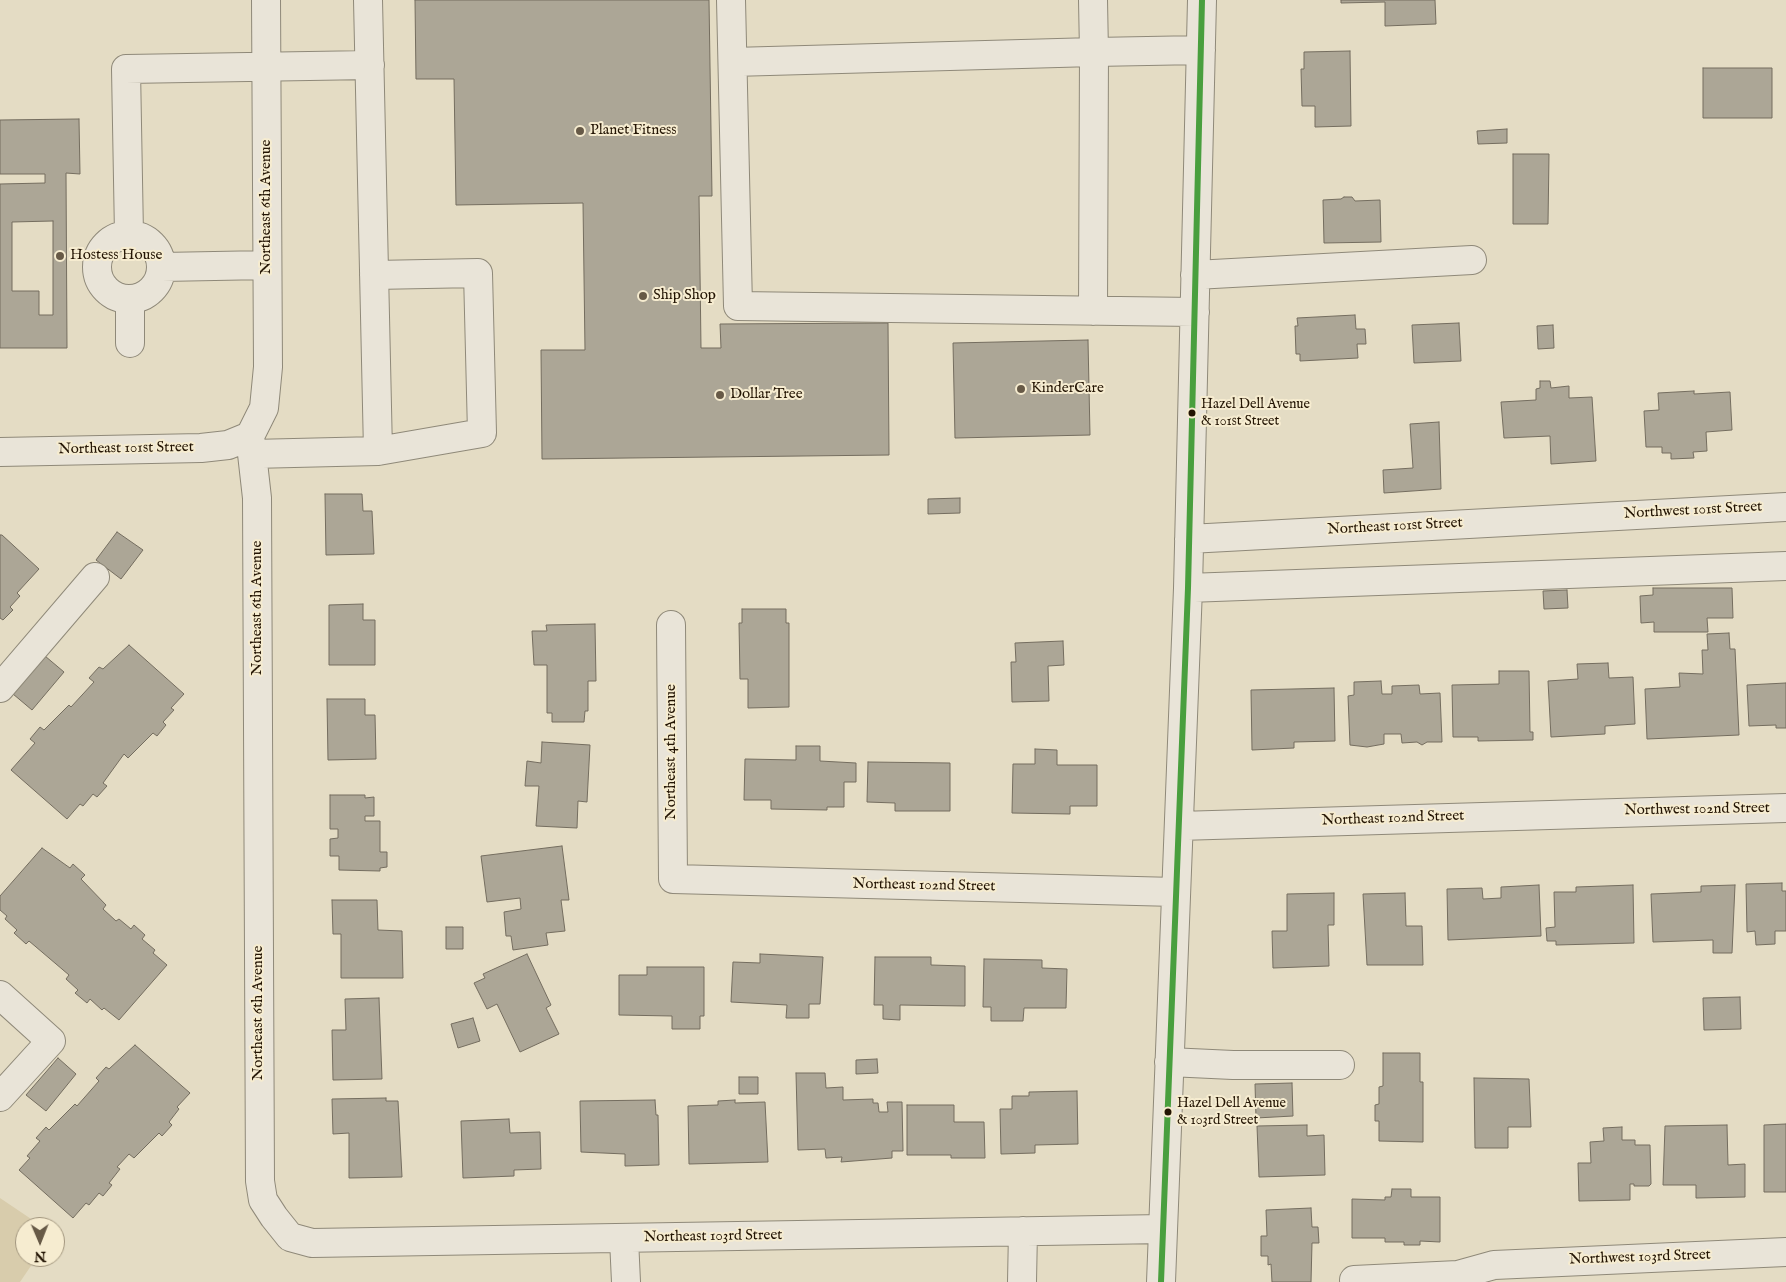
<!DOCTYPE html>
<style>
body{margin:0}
#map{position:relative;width:1786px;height:1282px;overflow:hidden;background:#e4dcc4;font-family:"IM FELL English",serif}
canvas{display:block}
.north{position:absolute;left:15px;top:1217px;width:50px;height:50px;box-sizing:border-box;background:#f6ecd0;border:1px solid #a2967e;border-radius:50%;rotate:179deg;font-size:14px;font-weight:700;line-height:20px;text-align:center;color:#231403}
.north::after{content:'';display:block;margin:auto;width:18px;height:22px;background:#675a47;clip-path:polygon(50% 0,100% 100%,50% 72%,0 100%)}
</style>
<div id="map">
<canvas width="1786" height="1282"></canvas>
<div class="north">N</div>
</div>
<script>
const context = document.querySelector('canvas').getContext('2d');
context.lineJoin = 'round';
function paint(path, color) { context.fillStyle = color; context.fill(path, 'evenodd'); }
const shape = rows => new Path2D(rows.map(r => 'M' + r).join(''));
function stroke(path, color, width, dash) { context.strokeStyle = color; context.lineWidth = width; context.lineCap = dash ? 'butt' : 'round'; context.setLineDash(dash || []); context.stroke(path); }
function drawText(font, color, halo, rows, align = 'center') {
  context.font = font + ' "IM FELL English",serif'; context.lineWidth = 4; context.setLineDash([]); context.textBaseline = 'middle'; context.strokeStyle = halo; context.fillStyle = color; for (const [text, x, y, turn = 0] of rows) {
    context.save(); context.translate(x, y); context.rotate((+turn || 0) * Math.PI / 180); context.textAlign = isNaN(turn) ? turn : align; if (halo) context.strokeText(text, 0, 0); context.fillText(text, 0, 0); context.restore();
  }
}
paint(shape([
 [0,1198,43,1227,25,1227,25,1257,37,1257,20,1282,0,1282]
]), '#d8ccac');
const building = shape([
 [415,0,709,0,712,196,699,196,701,348,721,348,720,324,888,323,889,455,542,459,541,350,585,350,583,203,456,205,454,79,416,79,415,0],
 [1341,0,1435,0,1436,24,1385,26,1385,2,1341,3,1341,0],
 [1350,51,1351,126,1315,127,1315,106,1302,106,1301,69,1304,69,1304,52,1350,51],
 [1703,68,1772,68,1772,118,1703,118,1703,68],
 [79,119,80,174,66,173,67,348,0,348,0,184,45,183,45,174,0,174,0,120,79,119],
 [53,221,53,315,39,315,39,291,12,291,12,222,53,221],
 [1507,129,1507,143,1478,144,1477,131,1507,129],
 [1513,154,1549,154,1548,224,1513,224,1513,154],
 [1344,197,1352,197,1355,201,1380,200,1381,242,1324,243,1323,200,1341,199,1344,197],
 [1355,315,1356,329,1365,329,1366,344,1357,344,1358,358,1300,361,1300,354,1296,354,1295,326,1298,326,1297,318,1355,315],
 [1459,323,1461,361,1414,363,1412,325,1459,323],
 [1553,325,1554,348,1538,349,1537,326,1553,325],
 [1088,340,1090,435,955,438,953,343,1088,340],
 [1540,381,1550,381,1551,388,1569,386,1569,398,1592,397,1596,461,1551,464,1550,436,1504,438,1501,402,1536,400,1536,389,1540,388,1540,381],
 [1694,391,1694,394,1730,392,1732,430,1706,432,1707,451,1693,452,1694,458,1671,459,1671,453,1662,453,1662,447,1646,447,1644,411,1659,410,1658,393,1694,391],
 [1439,422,1441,489,1384,493,1383,470,1413,468,1410,424,1439,422],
 [325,494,362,494,363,511,372,511,374,554,326,555,325,494],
 [960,498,960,513,928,514,928,499,960,498],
 [117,532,143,550,121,579,96,560,117,532],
 [0,535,2,535,39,569,17,593,20,596,10,607,13,610,3,620,0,618,0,535],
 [1653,588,1732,588,1733,618,1707,618,1708,632,1654,632,1654,622,1641,623,1640,596,1653,595,1653,588],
 [1567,590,1568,608,1544,609,1543,591,1567,590],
 [363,604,363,620,375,620,375,665,329,665,329,605,363,604],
 [742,609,786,609,786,623,789,623,789,707,748,708,748,679,740,679,739,623,742,623,742,609],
 [595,624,596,681,588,681,588,711,585,711,584,722,552,722,552,713,547,713,547,665,534,665,532,631,547,631,546,625,595,624],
 [1729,633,1730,649,1735,649,1739,735,1647,739,1645,689,1680,687,1679,673,1703,674,1702,650,1708,650,1707,634,1729,633],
 [1063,641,1064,665,1048,666,1049,701,1012,702,1011,662,1016,662,1015,643,1063,641],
 [129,645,184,694,171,708,174,710,163,722,166,725,157,736,153,733,128,758,124,754,103,783,107,786,97,797,93,794,83,806,80,804,67,819,11,770,35,743,30,739,40,727,44,730,69,705,71,707,94,682,89,678,99,667,103,669,129,645],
 [45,656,64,672,32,710,13,694,45,656],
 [1608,663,1609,678,1633,677,1635,724,1605,726,1605,734,1551,737,1548,681,1578,679,1577,664,1608,663],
 [1499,671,1529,671,1530,732,1533,732,1533,740,1478,741,1478,737,1453,737,1452,685,1499,684,1499,671],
 [1381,681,1382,694,1392,694,1392,686,1419,685,1420,694,1440,693,1442,742,1427,742,1422,745,1417,742,1402,743,1401,734,1384,734,1384,744,1367,747,1350,745,1348,696,1354,695,1354,682,1381,681],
 [1786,683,1786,728,1776,728,1776,725,1749,726,1747,685,1786,683],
 [1334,688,1335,741,1294,742,1294,748,1252,750,1251,690,1334,688],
 [327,699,365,699,365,715,375,715,376,759,328,760,327,699],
 [542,742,590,745,587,802,578,801,577,828,536,826,539,786,525,786,527,761,541,763,542,742],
 [796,746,820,746,820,761,856,763,856,782,844,782,844,807,827,807,827,810,771,809,771,800,744,800,745,759,796,760,796,746],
 [1035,749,1057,750,1057,765,1097,765,1097,806,1070,806,1070,814,1012,813,1013,764,1035,764,1035,749],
 [868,762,950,763,950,811,895,811,895,803,867,802,868,762],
 [330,795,365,795,365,798,374,797,374,816,365,816,365,821,380,821,380,852,387,852,387,867,380,868,380,871,339,870,339,856,330,856,330,839,338,838,338,829,330,829,330,795],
 [562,846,569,900,561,900,565,931,546,933,548,945,513,950,511,936,506,936,504,912,521,909,520,898,487,902,481,856,562,846],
 [42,848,70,868,73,864,85,875,81,879,106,905,103,909,116,921,119,919,131,929,134,925,145,935,142,939,155,950,153,953,167,965,119,1020,104,1008,102,1010,90,999,87,1003,75,993,78,990,66,979,69,975,29,941,26,944,14,933,17,930,5,919,7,916,0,910,0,896,42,848],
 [1782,883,1782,891,1786,891,1786,931,1775,931,1775,944,1756,945,1755,931,1747,932,1746,884,1782,883],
 [1539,885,1541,936,1448,940,1447,889,1482,888,1483,899,1501,898,1501,887,1539,885],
 [1633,885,1634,943,1556,945,1556,941,1547,941,1546,928,1555,927,1554,892,1576,892,1576,887,1633,885],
 [1735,885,1732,953,1713,953,1713,940,1653,942,1651,894,1701,892,1701,886,1735,885],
 [1334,893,1334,925,1328,925,1329,966,1273,968,1272,931,1287,931,1287,894,1334,893],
 [1405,893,1406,926,1422,926,1423,965,1367,965,1363,894,1405,893],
 [332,900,377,900,378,930,402,931,403,978,341,978,341,934,333,934,332,900],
 [446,927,463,927,463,949,446,949,446,927],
 [527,954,551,1005,546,1008,559,1034,520,1052,497,1004,487,1009,474,983,485,978,483,974,527,954],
 [760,954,823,957,820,1004,809,1004,809,1018,786,1018,787,1005,731,1002,733,962,760,963,760,954],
 [875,957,931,957,931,965,965,966,965,1006,900,1005,900,1020,883,1019,883,1005,874,1005,875,957],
 [984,959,1042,960,1042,968,1067,969,1066,1008,1024,1008,1023,1021,991,1021,991,1007,983,1007,984,959],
 [647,967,704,967,704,1016,700,1016,700,1029,672,1029,672,1016,619,1015,619,975,647,975,647,967],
 [1740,997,1741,1029,1704,1030,1703,998,1740,997],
 [379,998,382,1079,333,1080,332,1030,346,1030,345,999,379,998],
 [473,1018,480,1041,458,1048,451,1024,473,1018],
 [135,1045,190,1093,177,1107,179,1109,169,1122,172,1125,162,1136,159,1133,134,1158,129,1154,117,1167,120,1169,109,1183,112,1185,103,1196,99,1193,89,1205,86,1203,73,1218,19,1170,30,1158,27,1156,40,1141,36,1138,46,1127,49,1130,75,1104,77,1106,99,1081,96,1078,106,1067,109,1069,135,1045],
 [1383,1053,1420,1053,1420,1082,1423,1082,1423,1142,1379,1141,1379,1121,1375,1121,1375,1105,1379,1104,1379,1087,1383,1086,1383,1053],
 [58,1058,76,1074,46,1111,26,1095,58,1058],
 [877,1059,878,1073,856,1074,856,1060,877,1059],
 [796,1073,825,1073,826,1088,843,1087,843,1100,873,1099,873,1103,878,1103,879,1112,888,1112,887,1102,902,1102,903,1151,892,1151,892,1158,841,1162,842,1157,826,1158,825,1149,798,1150,796,1073],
 [739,1077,758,1077,758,1094,739,1094,739,1077],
 [1474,1078,1529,1079,1531,1127,1508,1127,1508,1148,1475,1148,1474,1078],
 [1292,1083,1293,1116,1256,1118,1255,1084,1292,1083],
 [1077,1091,1078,1144,1035,1145,1035,1153,1001,1154,1000,1109,1012,1109,1012,1096,1029,1096,1029,1092,1077,1091],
 [386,1098,386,1101,398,1101,402,1177,349,1178,349,1133,333,1134,332,1099,386,1098],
 [655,1100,656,1115,658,1115,659,1165,625,1166,625,1154,581,1152,580,1101,655,1100],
 [735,1100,735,1103,765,1102,768,1162,689,1164,688,1106,718,1105,718,1101,735,1100],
 [907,1105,954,1105,954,1122,984,1122,985,1158,951,1158,951,1155,907,1155,907,1105],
 [509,1119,510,1133,540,1132,541,1169,514,1170,514,1176,463,1178,461,1121,509,1119],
 [1786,1124,1786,1192,1764,1192,1764,1125,1786,1124],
 [1307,1125,1307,1136,1324,1135,1325,1175,1259,1177,1257,1126,1307,1125],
 [1727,1125,1728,1165,1745,1164,1745,1197,1696,1198,1696,1185,1663,1185,1665,1126,1727,1125],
 [1622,1127,1622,1140,1635,1140,1635,1145,1650,1145,1651,1184,1649,1186,1634,1186,1634,1184,1630,1184,1630,1200,1579,1201,1578,1163,1591,1163,1590,1142,1604,1141,1603,1128,1622,1127],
 [1392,1189,1411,1189,1411,1197,1440,1197,1440,1242,1420,1241,1420,1245,1404,1245,1404,1242,1385,1242,1385,1238,1352,1238,1352,1199,1385,1200,1385,1197,1391,1197,1392,1189],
 [1311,1208,1312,1227,1318,1227,1319,1243,1312,1243,1311,1282,1272,1282,1271,1264,1268,1265,1268,1256,1261,1256,1261,1236,1267,1236,1266,1210,1311,1208]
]);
paint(building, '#aca696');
stroke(building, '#746d5f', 1);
const minor = shape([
 [266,0,268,367,264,408,250,436,257,498,260,1181,263,1200,274,1217,290,1237,312,1243,1163,1229],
 [731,0,738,306,1195,312],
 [1093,0,1094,52,1201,50],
 [733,62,1094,52,1093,311],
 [129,235,126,69,370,65],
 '97 267a32 32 0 1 1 64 0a32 32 0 1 1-64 0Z',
 [162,267,267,265],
 [374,275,478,273,482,433,378,451],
 [1195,275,1472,260],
 [130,299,130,343],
 [0,452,201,448,228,445,250,436],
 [252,454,378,451,368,0],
 [1189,539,1786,507],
 [1188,588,1786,566],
 [671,625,673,879,1175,892],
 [0,688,95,577],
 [1179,826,1786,808],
 [0,995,51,1041,0,1097],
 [1169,1062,1233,1065,1340,1065],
 [624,1239,626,1282],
 [1354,1280,1458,1275,1494,1265,1786,1252],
 [1022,1282,1023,1231],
 [1161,1282,1188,588,1202,0]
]);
stroke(minor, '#8f8979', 30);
stroke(minor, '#e9e4d8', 28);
stroke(shape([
 [1161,1282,1188,588,1202,0]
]), '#499f3e', 6);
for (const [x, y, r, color] of [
 [580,131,5,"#675a47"],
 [60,256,5,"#675a47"],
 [643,296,5,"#675a47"],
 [1021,389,5,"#675a47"],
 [720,395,5,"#675a47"],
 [1192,413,4.5,"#231403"],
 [1168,1112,4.5,"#231403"]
]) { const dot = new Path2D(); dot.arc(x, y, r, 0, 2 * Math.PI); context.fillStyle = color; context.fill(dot); stroke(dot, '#f6ecd0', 2); }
drawText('14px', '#231403', '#f6ecd0', [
 ["Hazel Dell Avenue",1201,405],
 ["& 101st Street",1201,422],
 ["Hazel Dell Avenue",1177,1104],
 ["& 103rd Street",1177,1121]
], 'left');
drawText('15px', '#231403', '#f6ecd0', [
 ["Planet Fitness",590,131],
 ["Hostess House",70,256],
 ["Ship Shop",653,296],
 ["KinderCare",1031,389],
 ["Dollar Tree",730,395]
], 'left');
drawText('15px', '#231403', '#f6ecd0', [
 ["Northeast 6th Avenue",267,207,-90],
 ["Northeast 101st Street",126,449,-1],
 ["Northwest 101st Street",1693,511,-3],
 ["Northeast 101st Street",1395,527,-3],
 ["Northeast 6th Avenue",258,608,-90],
 ["Northeast 4th Avenue",672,752,-90],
 ["Northwest 102nd Street",1697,810,-1],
 ["Northeast 102nd Street",1393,819,-2],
 ["Northeast 102nd Street",924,886,1],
 ["Northeast 6th Avenue",259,1013,-90],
 ["Northeast 103rd Street",713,1237,-1],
 ["Northwest 103rd Street",1640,1258,-2]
]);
</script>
